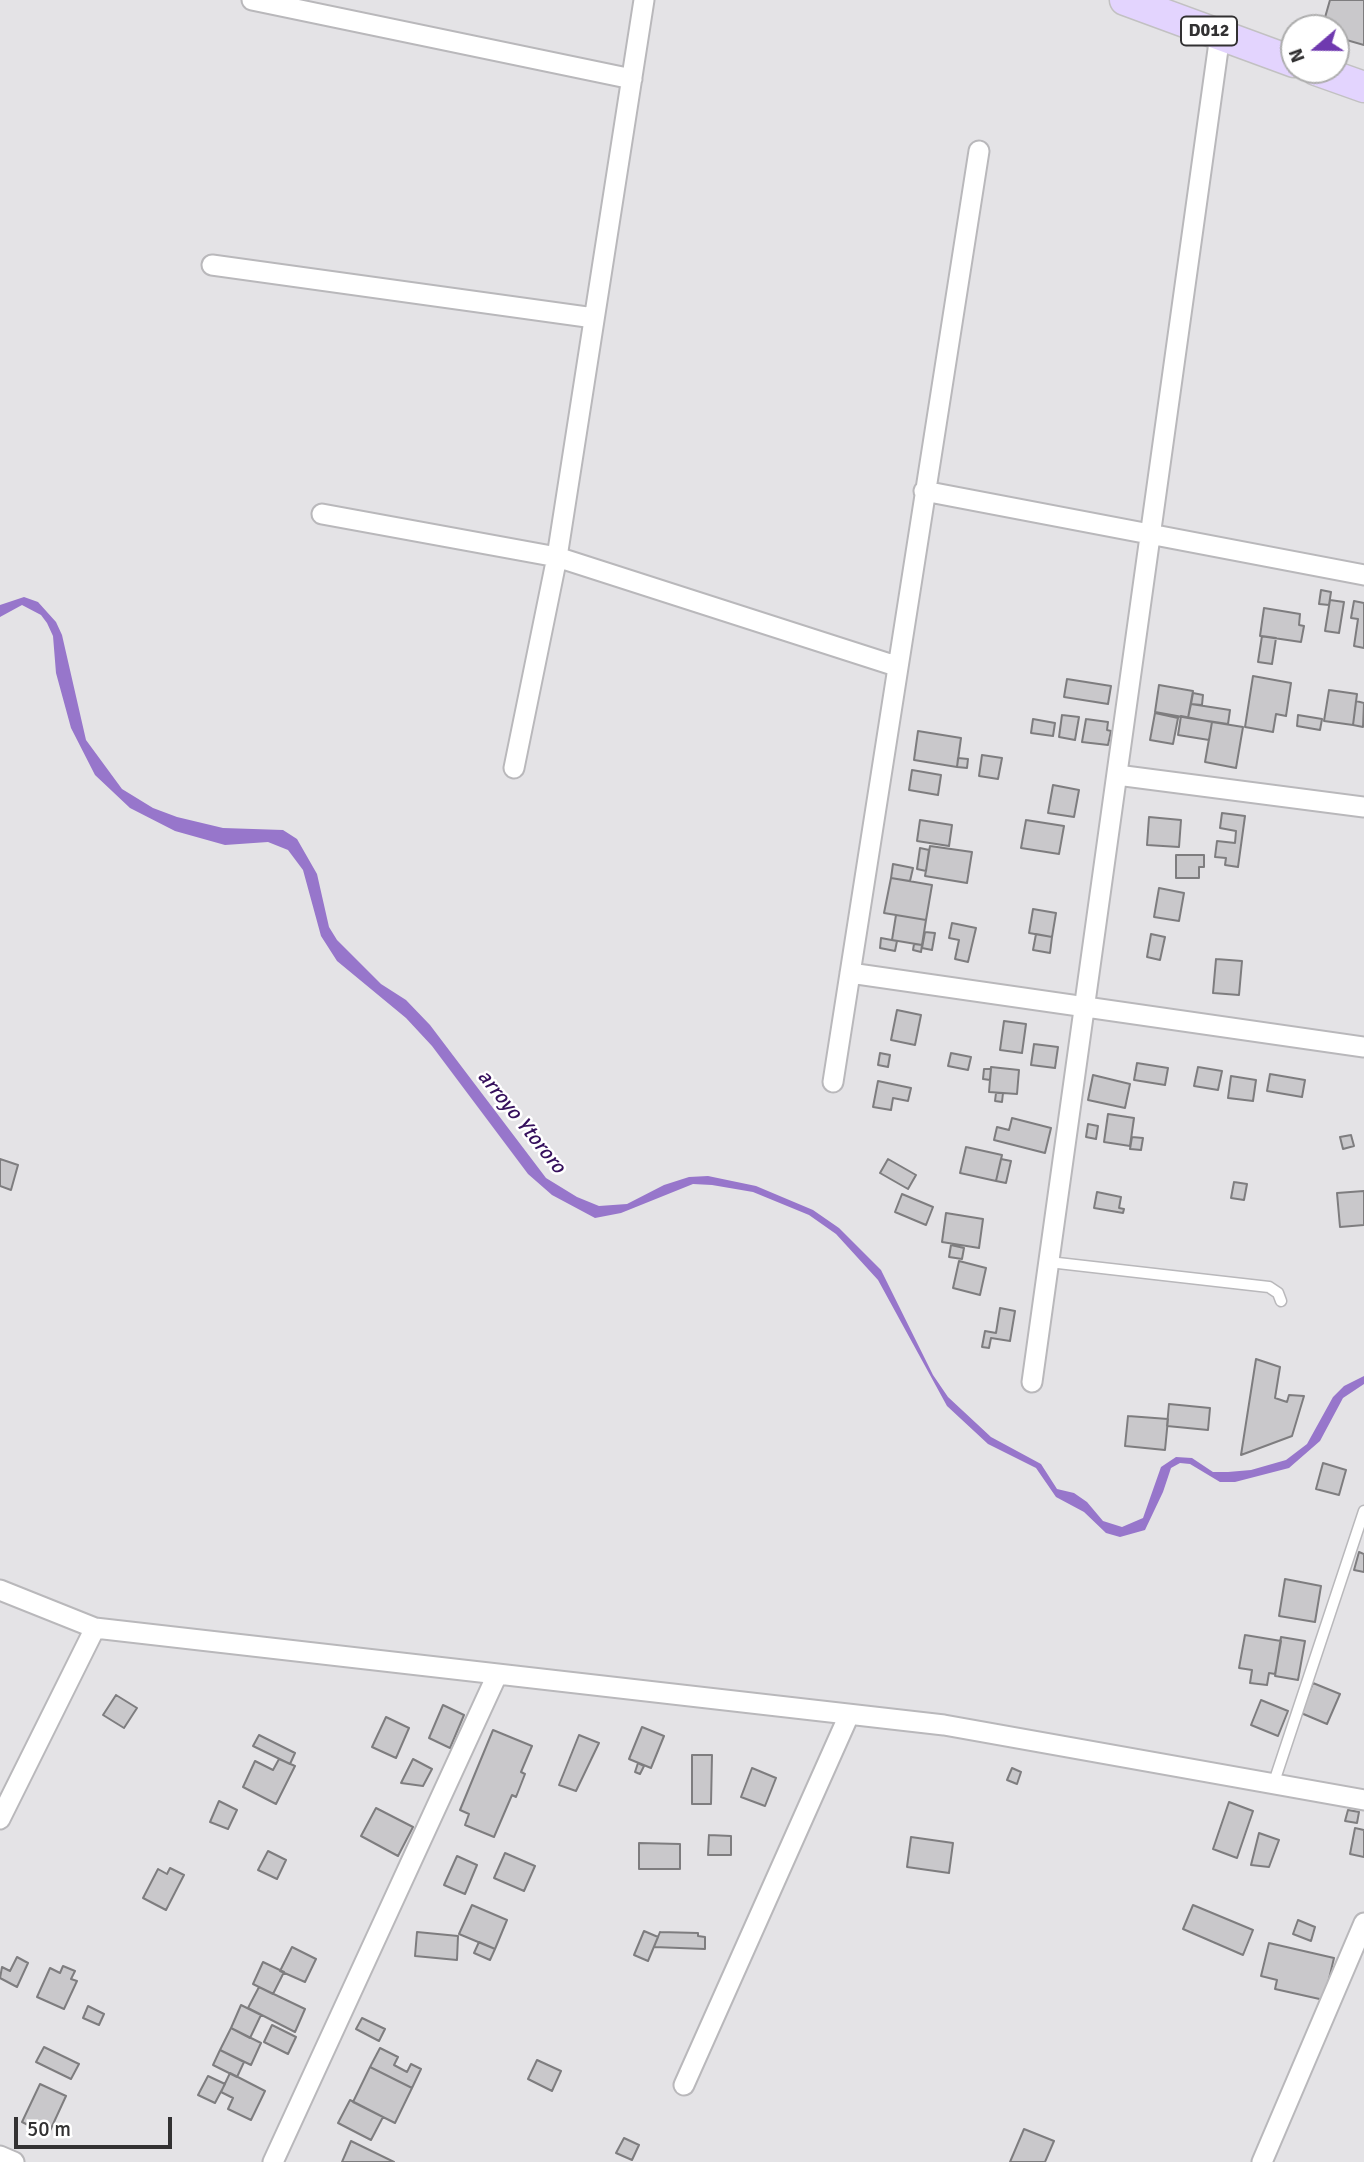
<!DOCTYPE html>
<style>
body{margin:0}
#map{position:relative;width:1364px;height:2162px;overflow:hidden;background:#e4e3e6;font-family:Signika,sans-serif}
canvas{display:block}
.north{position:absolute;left:1280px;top:14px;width:70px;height:70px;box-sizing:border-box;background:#fff;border:2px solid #adadad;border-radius:50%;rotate:250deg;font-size:19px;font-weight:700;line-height:28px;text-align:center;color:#323132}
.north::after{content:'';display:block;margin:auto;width:24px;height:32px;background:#6f39af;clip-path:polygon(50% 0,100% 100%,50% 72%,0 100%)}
.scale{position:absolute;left:14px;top:2117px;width:158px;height:32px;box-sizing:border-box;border:4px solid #323132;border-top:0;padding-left:9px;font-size:21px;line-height:24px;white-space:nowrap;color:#323132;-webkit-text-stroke:5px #fff;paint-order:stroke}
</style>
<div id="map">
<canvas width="1364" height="2162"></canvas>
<div class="north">N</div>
<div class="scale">50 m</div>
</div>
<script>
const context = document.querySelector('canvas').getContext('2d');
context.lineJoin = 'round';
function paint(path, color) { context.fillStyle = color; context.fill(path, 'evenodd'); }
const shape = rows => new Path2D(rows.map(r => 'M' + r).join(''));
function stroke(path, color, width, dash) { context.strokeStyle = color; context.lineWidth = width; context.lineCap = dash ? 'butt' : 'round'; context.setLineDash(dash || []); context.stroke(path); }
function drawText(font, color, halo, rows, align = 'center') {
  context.font = font + ' Signika,sans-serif'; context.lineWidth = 5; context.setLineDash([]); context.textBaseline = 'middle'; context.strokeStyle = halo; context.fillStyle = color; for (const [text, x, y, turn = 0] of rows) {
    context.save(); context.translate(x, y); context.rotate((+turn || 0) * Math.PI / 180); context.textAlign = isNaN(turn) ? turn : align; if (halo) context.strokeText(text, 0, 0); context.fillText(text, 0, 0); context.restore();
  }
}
paint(shape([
 [24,597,38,602,56,622,62,635,86,740,122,789,153,808,177,817,223,828,283,830,297,839,317,874,329,927,337,940,381,984,406,1000,430,1025,546,1178,577,1197,599,1206,627,1204,664,1185,689,1177,708,1176,756,1186,813,1210,839,1228,881,1270,933,1375,948,1397,991,1437,1041,1464,1057,1489,1074,1493,1087,1502,1103,1521,1122,1527,1143,1518,1161,1467,1176,1457,1192,1458,1213,1472,1228,1472,1251,1470,1286,1460,1307,1444,1333,1397,1344,1386,1364,1376,1364,1384,1343,1398,1320,1441,1289,1468,1235,1482,1220,1482,1190,1464,1180,1463,1171,1468,1163,1492,1145,1530,1120,1537,1106,1533,1084,1512,1056,1497,1036,1468,988,1444,947,1406,878,1280,836,1234,809,1215,753,1192,712,1185,693,1184,621,1213,595,1218,552,1195,528,1174,432,1046,406,1018,337,961,321,936,303,870,288,850,268,842,225,845,175,831,130,808,95,775,71,728,56,673,53,636,47,623,41,615,22,605,0,617,0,605]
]), '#9776cb');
const building = shape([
 [1330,0,1364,0,1364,45,1336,37,1336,28,1322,28,1330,0],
 [1321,590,1331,592,1329,605,1319,604,1321,590],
 [1330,600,1344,602,1339,633,1325,631,1330,600],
 [1354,601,1364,603,1364,648,1354,646,1358,619,1351,618,1354,601],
 [1264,608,1300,614,1299,625,1304,626,1301,642,1260,636,1264,608],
 [1262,636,1276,638,1272,664,1258,662,1262,636],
 [1253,676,1291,683,1286,716,1276,714,1273,732,1245,727,1253,676],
 [1067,679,1111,686,1108,704,1064,697,1067,679],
 [1159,685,1193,691,1188,718,1155,712,1159,685],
 [1329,690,1357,694,1353,725,1324,721,1329,690],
 [1193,693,1203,695,1202,705,1191,704,1193,693],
 [1356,701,1364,703,1363,727,1353,725,1356,701],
 [1191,704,1230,710,1228,724,1188,718,1191,704],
 [1155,713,1178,718,1173,744,1150,740,1155,713],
 [1062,715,1079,717,1075,740,1059,737,1062,715],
 [1298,715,1322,719,1320,730,1297,726,1298,715],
 [1181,716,1212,722,1209,740,1178,735,1181,716],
 [1033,719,1055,723,1053,736,1031,733,1033,719],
 [1086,719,1108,722,1107,730,1111,731,1108,745,1082,742,1086,719],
 [1212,722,1243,727,1236,768,1205,762,1212,722],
 [918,731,961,738,957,767,914,760,918,731],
 [982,755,1002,758,998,779,979,776,982,755],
 [958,758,968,759,967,768,957,767,958,758],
 [912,770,941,775,938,795,909,790,912,770],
 [1053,785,1079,790,1074,817,1048,813,1053,785],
 [1222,813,1245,816,1238,867,1225,865,1226,858,1215,857,1217,841,1235,843,1236,831,1220,828,1222,813],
 [1149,817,1181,820,1179,847,1147,845,1149,817],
 [920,820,952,825,949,846,917,841,920,820],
 [1026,820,1064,826,1059,854,1021,848,1026,820],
 [930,846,972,852,967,883,925,876,930,846],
 [920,848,929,850,926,871,917,869,920,848],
 [1176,855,1204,855,1204,867,1199,867,1199,878,1176,878,1176,855],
 [893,864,913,868,910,881,891,878,893,864],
 [891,878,932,885,926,920,884,913,891,878],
 [1159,888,1184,893,1179,921,1154,917,1159,888],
 [1033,909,1056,913,1052,937,1029,933,1033,909],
 [896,915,926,920,922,945,892,940,896,915],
 [952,923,976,928,968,962,955,959,959,940,949,938,952,923],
 [925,932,935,933,932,950,922,948,925,932],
 [1036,934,1052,937,1050,953,1033,950,1036,934],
 [1151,934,1165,937,1160,960,1147,957,1151,934],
 [881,938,897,941,895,951,880,948,881,938],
 [914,944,922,945,921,952,913,950,914,944],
 [1216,959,1242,961,1239,995,1213,993,1216,959],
 [897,1010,921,1015,915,1045,891,1040,897,1010],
 [1004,1021,1026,1024,1022,1053,1000,1050,1004,1021],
 [1034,1044,1058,1047,1055,1068,1031,1065,1034,1044],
 [880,1053,890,1055,888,1067,878,1065,880,1053],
 [951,1053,971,1057,968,1070,948,1066,951,1053],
 [1137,1063,1168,1068,1165,1085,1134,1080,1137,1063],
 [991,1067,1019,1070,1017,1094,989,1092,991,1067],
 [1198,1067,1222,1071,1218,1090,1194,1086,1198,1067],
 [984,1069,991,1069,990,1080,983,1079,984,1069],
 [1270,1074,1305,1080,1302,1097,1267,1091,1270,1074],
 [1093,1075,1130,1084,1125,1108,1088,1100,1093,1075],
 [1231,1076,1256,1080,1253,1101,1228,1098,1231,1076],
 [878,1081,911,1088,908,1101,893,1098,891,1110,873,1107,878,1081],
 [996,1093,1003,1093,1002,1102,995,1101,996,1093],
 [1108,1114,1134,1118,1130,1146,1104,1142,1108,1114],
 [1012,1118,1051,1128,1045,1153,994,1140,997,1127,1009,1130,1012,1118],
 [1088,1124,1098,1126,1096,1139,1086,1137,1088,1124],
 [1351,1135,1354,1146,1343,1149,1340,1137,1351,1135],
 [1132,1137,1143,1138,1141,1150,1130,1149,1132,1137],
 [966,1147,1002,1155,996,1181,960,1173,966,1147],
 [0,1159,18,1165,11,1190,0,1186,0,1159],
 [888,1159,916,1175,908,1189,880,1173,888,1159],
 [1001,1159,1011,1161,1006,1183,996,1181,1001,1159],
 [1234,1182,1247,1184,1244,1200,1231,1198,1234,1182],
 [1364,1191,1364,1225,1340,1227,1337,1193,1364,1191],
 [1097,1192,1121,1197,1119,1208,1124,1209,1123,1213,1094,1208,1097,1192],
 [902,1194,933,1207,926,1225,895,1212,902,1194],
 [946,1213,983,1219,979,1248,942,1242,946,1213],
 [951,1245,964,1248,962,1259,949,1257,951,1245],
 [959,1261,986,1268,980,1295,953,1288,959,1261],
 [1000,1308,1015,1311,1010,1341,991,1338,989,1348,982,1347,985,1331,996,1333,1000,1308],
 [1256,1359,1280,1367,1275,1398,1287,1402,1289,1395,1304,1396,1292,1436,1241,1455,1256,1359],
 [1169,1404,1210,1408,1208,1430,1167,1426,1169,1404],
 [1128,1416,1168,1419,1165,1450,1125,1446,1128,1416],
 [1323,1463,1346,1470,1339,1495,1316,1489,1323,1463],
 [1359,1552,1364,1554,1364,1572,1354,1570,1359,1552],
 [1285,1579,1321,1586,1315,1622,1279,1616,1285,1579],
 [1245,1635,1281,1641,1275,1674,1269,1673,1267,1685,1250,1683,1252,1670,1239,1668,1245,1635],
 [1281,1637,1305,1641,1298,1680,1275,1676,1281,1637],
 [1313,1683,1340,1694,1327,1724,1301,1713,1313,1683],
 [116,1695,137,1708,124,1728,103,1715,116,1695],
 [1261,1700,1288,1711,1278,1736,1251,1725,1261,1700],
 [443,1705,464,1715,450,1748,429,1738,443,1705],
 [386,1717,409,1728,396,1758,372,1747,386,1717],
 [642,1727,664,1736,651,1768,629,1759,642,1727],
 [493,1730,532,1746,521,1772,525,1774,516,1797,512,1795,494,1837,465,1825,469,1814,460,1810,493,1730],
 [259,1735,295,1753,290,1764,253,1746,259,1735],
 [579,1735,599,1743,576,1791,559,1785,579,1735],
 [692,1755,712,1755,711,1804,692,1804,692,1755],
 [279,1759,295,1766,276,1804,243,1787,255,1761,273,1770,279,1759],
 [413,1759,432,1769,423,1786,401,1783,413,1759],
 [638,1763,644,1766,640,1774,635,1772,638,1763],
 [752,1768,776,1778,765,1806,741,1797,752,1768],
 [1012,1768,1021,1772,1017,1784,1007,1780,1012,1768],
 [219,1801,237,1810,228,1829,210,1822,219,1801],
 [1229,1802,1253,1811,1237,1858,1213,1849,1229,1802],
 [376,1808,413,1827,398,1856,361,1836,376,1808],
 [1348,1810,1359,1812,1357,1823,1345,1821,1348,1810],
 [1355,1828,1364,1830,1364,1857,1350,1854,1355,1828],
 [1259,1833,1279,1840,1269,1867,1251,1865,1259,1833],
 [709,1835,731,1836,731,1855,708,1855,709,1835],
 [911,1837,953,1843,949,1873,907,1867,911,1837],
 [639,1843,680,1844,680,1869,639,1869,639,1843],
 [268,1851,286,1860,277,1879,258,1870,268,1851],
 [505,1853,535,1866,524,1891,494,1878,505,1853],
 [457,1856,477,1865,465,1894,444,1885,457,1856],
 [170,1868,184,1875,166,1910,143,1898,158,1869,167,1874,170,1868],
 [472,1905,507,1920,495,1949,459,1934,472,1905],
 [1193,1905,1253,1930,1243,1955,1183,1929,1193,1905],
 [1298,1920,1315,1927,1311,1941,1293,1934,1298,1920],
 [644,1931,658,1937,648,1961,634,1955,644,1931],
 [417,1932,458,1936,457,1960,415,1956,417,1932],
 [660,1932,698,1933,698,1936,705,1937,705,1949,654,1947,660,1932],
 [479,1942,495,1949,490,1960,474,1953,479,1942],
 [1269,1943,1334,1958,1324,2000,1275,1989,1277,1980,1261,1976,1269,1943],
 [292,1947,316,1959,305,1982,280,1971,292,1947],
 [17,1957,28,1963,17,1987,0,1978,2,1967,10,1971,17,1957],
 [263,1962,284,1972,273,1994,253,1984,263,1962],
 [63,1966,75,1971,71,1979,77,1981,64,2009,37,1997,50,1968,60,1973,63,1966],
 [259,1987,305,2009,295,2032,248,2008,259,1987],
 [241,2005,261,2015,250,2038,231,2028,241,2005],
 [88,2006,104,2014,99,2025,83,2018,88,2006],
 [362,2018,385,2029,379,2041,356,2029,362,2018],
 [272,2025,296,2037,288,2054,264,2042,272,2025],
 [231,2028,261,2043,251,2065,220,2050,231,2028],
 [44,2047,79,2064,71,2079,36,2062,44,2047],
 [380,2048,398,2057,394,2065,407,2072,411,2064,421,2069,412,2088,370,2067,380,2048],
 [220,2050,244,2062,237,2077,213,2065,220,2050],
 [537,2060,561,2071,552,2091,528,2079,537,2060],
 [370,2067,412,2088,395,2123,353,2102,370,2067],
 [230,2073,265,2091,251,2120,228,2109,233,2098,221,2092,230,2073],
 [208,2076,225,2084,215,2103,198,2095,208,2076],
 [40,2084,66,2096,48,2135,22,2122,40,2084],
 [350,2100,383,2117,371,2140,338,2123,350,2100],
 [1024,2129,1054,2141,1045,2162,1010,2162,1024,2129],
 [624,2138,639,2145,632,2160,616,2153,624,2138],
 [351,2141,394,2162,342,2162,351,2141]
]);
paint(building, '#c9c8cb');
stroke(building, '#7e7d7f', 2);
const service = shape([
 [1049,1262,1269,1287,1278,1293,1281,1301],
 [1273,1785,1364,1511]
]);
const minor = shape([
 [252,0,632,79],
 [212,265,594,318],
 [924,491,1364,575],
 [322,514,557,557,896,666],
 [514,768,557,557,644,0],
 [1117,775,1364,807],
 [850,973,1364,1047],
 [833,1082,979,151],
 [1032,1382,1220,35],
 [0,1590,95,1628,944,1725,1364,1800],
 [0,1819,95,1628],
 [684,2085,849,1715],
 [0,2156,14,2162],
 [273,2162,497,1675],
 [1262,2162,1364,1923]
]);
const primary = shape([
 [1125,0,1294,62],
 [1316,70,1364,87]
]);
stroke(service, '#b9b8bb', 13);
stroke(minor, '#b9b8bb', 23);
stroke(primary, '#c2c1c2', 33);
stroke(service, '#fff', 10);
stroke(minor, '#fff', 19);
stroke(primary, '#e3d4fe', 30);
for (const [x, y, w] of [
 [1209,31,56]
]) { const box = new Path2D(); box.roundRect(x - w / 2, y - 14.5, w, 29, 5); context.fillStyle = '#fff'; context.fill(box); stroke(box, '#323132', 2); }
drawText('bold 18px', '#323132', null, [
 ["D012",1209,31]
]);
drawText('italic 21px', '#350f5c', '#fff', [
 ["arroyo Ytororo",521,1122,51]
]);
</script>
